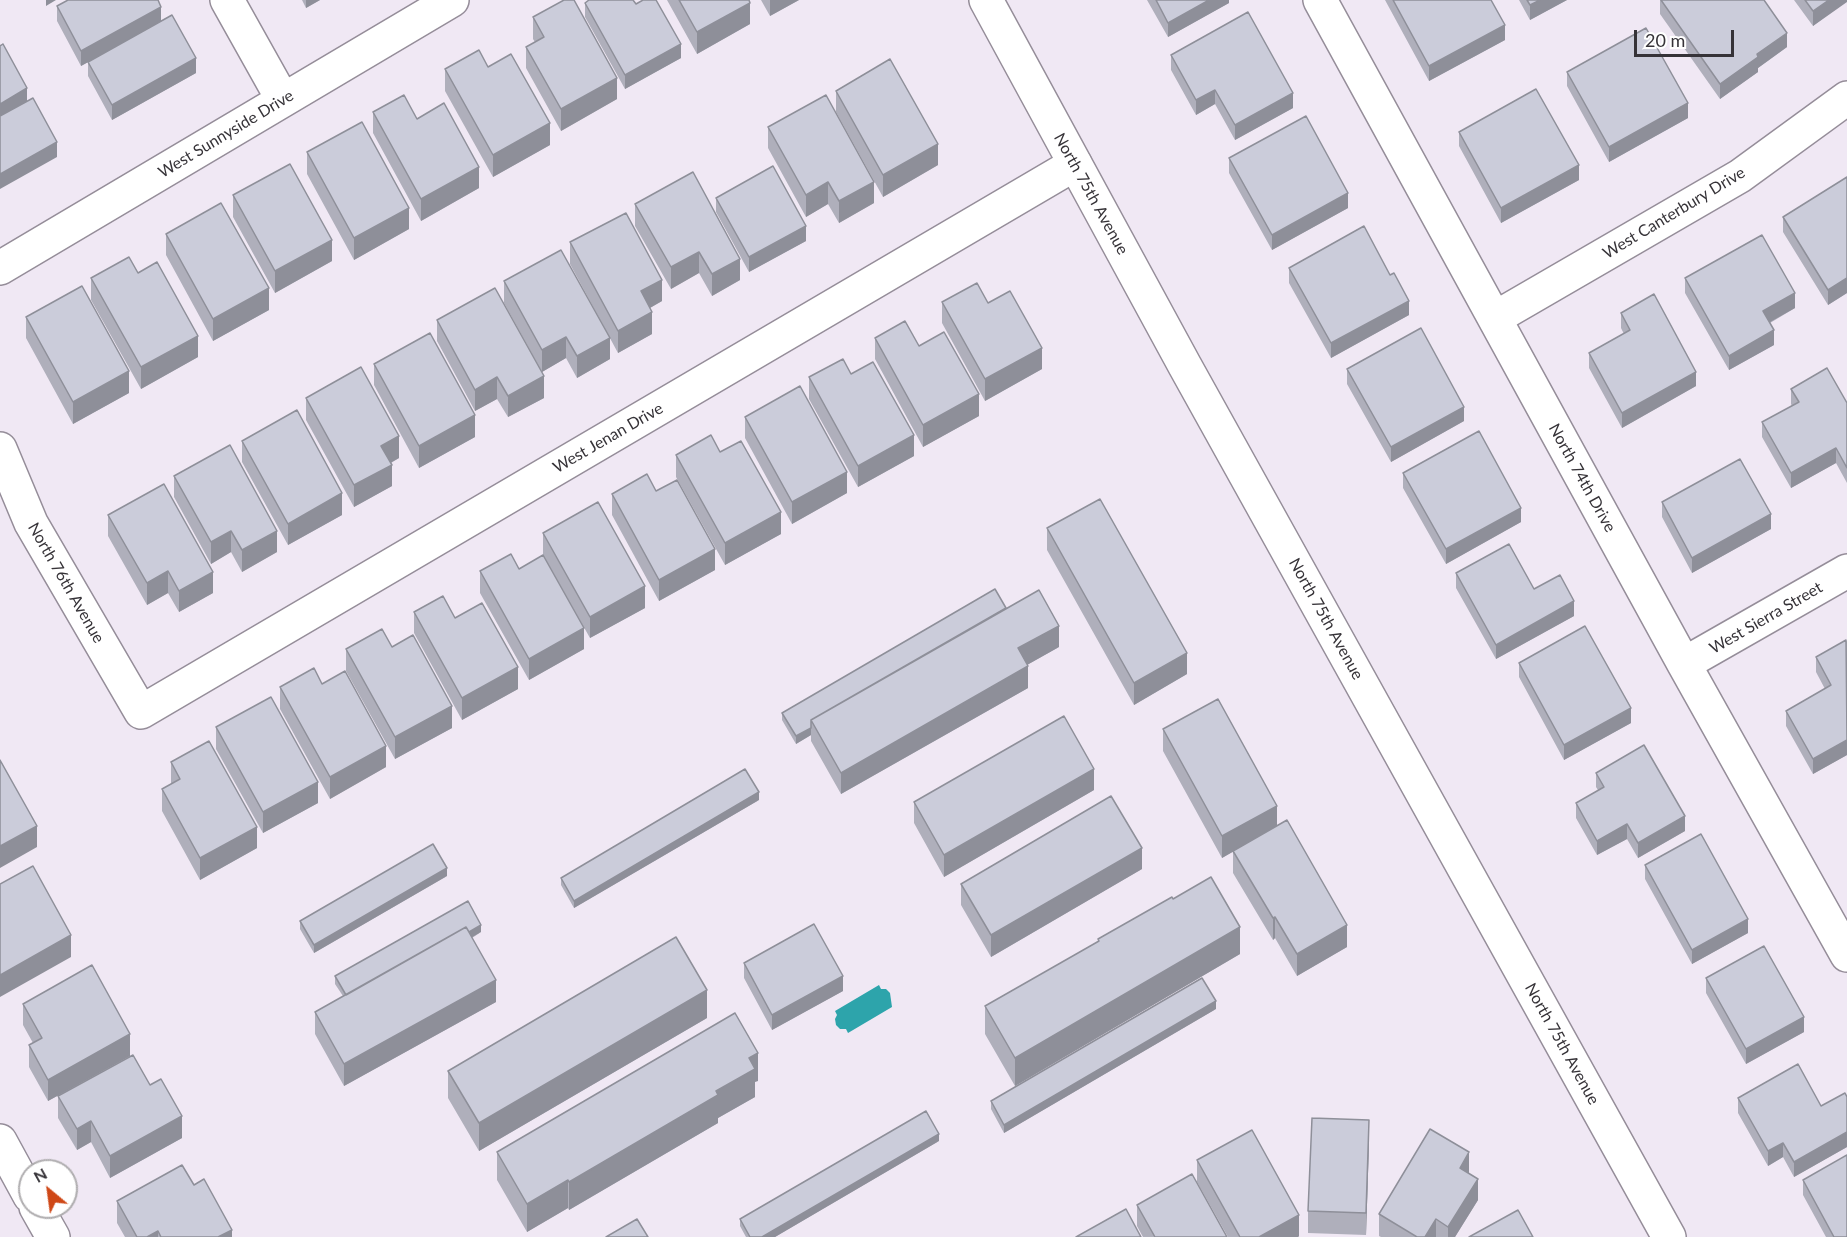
<!DOCTYPE html>
<style>
body{margin:0}
#map{position:relative;width:1847px;height:1237px;overflow:hidden;background:#f0e8f4;font-family:Lato,sans-serif}
canvas{display:block}
.north{position:absolute;left:18px;top:1159px;width:60px;height:60px;box-sizing:border-box;background:#fff;border:2px solid #afadaf;border-radius:50%;rotate:331deg;font-size:16px;font-weight:700;line-height:24px;text-align:center;color:#363338}
.north::after{content:'';display:block;margin:auto;width:21px;height:27px;background:#cf4817;clip-path:polygon(50% 0,100% 100%,50% 72%,0 100%)}
.scale{position:absolute;left:1634px;top:30px;width:100px;height:27px;box-sizing:border-box;border:3px solid #363338;border-top:0;padding-left:8px;font-size:18px;line-height:21px;white-space:nowrap;color:#363338;-webkit-text-stroke:4px #fff;paint-order:stroke}
</style>
<div id="map">
<canvas width="1847" height="1237"></canvas>
<div class="north">N</div>
<div class="scale">20 m</div>
</div>
<script>
const context = document.querySelector('canvas').getContext('2d');
context.lineJoin = 'round';
function paint(path, color) { context.fillStyle = color; context.fill(path, 'evenodd'); }
const shape = rows => new Path2D(rows.map(r => 'M' + r).join(''));
function stroke(path, color, width, dash) { context.strokeStyle = color; context.lineWidth = width; context.lineCap = dash ? 'butt' : 'round'; context.setLineDash(dash || []); context.stroke(path); }
function drawText(font, color, halo, rows, align = 'center') {
  context.font = font + ' Lato,sans-serif'; context.lineWidth = 6; context.setLineDash([]); context.textBaseline = 'middle'; context.strokeStyle = halo; context.fillStyle = color; for (const [text, x, y, turn = 0] of rows) {
    context.save(); context.translate(x, y); context.rotate((+turn || 0) * Math.PI / 180); context.textAlign = isNaN(turn) ? turn : align; if (halo) context.strokeText(text, 0, 0); context.fillText(text, 0, 0); context.restore();
  }
}
paint(shape([
 [879,985,881,989,886,989,890,993,892,1007,848,1033,846,1029,840,1029,836,1025,835,1019,837,1015,835,1011]
]), '#2da4ab');
const minor = shape([
 [227,0,283,100],
 [1320,0,1684,664,1847,955],
 [0,268,452,0],
 [1495,318,1740,176,1847,98],
 [0,449,31,523,141,712,1075,164],
 [1684,664,1847,571],
 [0,1141,30,1196],
 [36,1207,53,1237]
]);
const major = shape([
 [986,0,1185,366,1669,1237]
]);
stroke(minor, '#958d99', 36);
stroke(major, '#958d99', 36);
stroke(minor, '#fff', 33);
stroke(major, '#fff', 33);
paint(shape([
 [302,0,320,0,306,8],
 [667,0,749,0,750,24,697,54],
 [761,0,799,0,770,16],
 [1147,0,1229,0,1229,3,1168,37],
 [1385,0,1491,0,1505,40,1429,81],
 [1519,0,1567,0,1530,20],
 [1660,0,1661,0,1787,47,1758,68,1758,72,1720,99,1660,14],
 [1794,0,1847,0,1813,26],
 [585,3,636,4,681,58,625,89,585,17],
 [57,6,161,21,196,73,112,120,88,76,88,62,81,66,57,21],
 [533,17,617,99,561,131,526,68,526,47,535,42,533,39],
 [1171,55,1293,108,1235,140,1215,104,1196,115,1171,70],
 [488,67,550,145,493,177,445,91,445,69],
 [1567,72,1688,118,1609,162,1567,86],
 [836,91,938,165,883,197,836,112],
 [373,112,417,119,479,188,421,221,373,133],
 [768,127,874,203,839,223,828,204,806,217,768,148],
 [1459,132,1579,180,1501,223,1459,146],
 [307,152,409,229,354,260,307,174],
 [1229,158,1348,208,1272,250,1229,173],
 [1847,177,1847,293,1828,305,1783,232,1783,217],
 [233,195,332,261,275,293,233,217],
 [716,198,806,241,749,272,716,212],
 [635,204,740,280,712,296,699,273,671,289,635,226],
 [166,234,269,310,213,341,166,255],
 [570,242,662,301,650,308,652,334,618,353,570,264],
 [1289,268,1409,315,1331,358,1289,283],
 [138,273,198,357,141,389,91,300,91,278],
 [1685,278,1795,308,1770,323,1774,345,1729,370,1685,293],
 [504,281,610,359,577,378,566,358,542,372,504,303],
 [942,302,988,303,1042,369,985,401,942,323],
 [1621,313,1696,386,1622,428,1589,368,1589,353,1624,334,1621,328],
 [26,317,129,393,73,424,26,338],
 [437,320,544,398,508,417,497,399,475,411,437,341],
 [875,338,919,346,979,416,923,447,875,359],
 [374,364,475,437,419,468,374,385],
 [1347,369,1464,421,1391,462,1347,384],
 [809,377,914,456,858,487,809,399],
 [1791,389,1847,403,1847,483,1836,463,1791,488,1762,437,1762,422,1792,406,1791,404],
 [306,398,399,458,391,463,392,486,354,507,306,420],
 [745,417,847,493,792,524,745,438],
 [242,441,342,515,288,545,242,462],
 [720,452,781,534,725,565,676,477,676,455],
 [1403,473,1521,522,1446,564,1403,488],
 [174,476,277,552,242,572,231,552,211,564,174,497],
 [656,491,715,570,659,601,612,515,612,494],
 [1662,502,1771,529,1692,573,1662,517],
 [108,515,213,593,179,612,168,593,147,605,108,536],
 [1047,528,1187,674,1134,705,1047,550],
 [543,533,645,608,590,638,543,555],
 [519,569,584,649,529,680,480,593,480,571],
 [1456,573,1574,616,1496,659,1456,588],
 [414,612,455,618,518,689,462,720,414,633],
 [1847,641,1847,755,1813,774,1786,726,1786,711,1825,689,1816,672,1816,657],
 [392,647,452,728,395,759,346,671,346,649],
 [1059,647,1027,665,1028,688,841,794,811,741,811,735,796,744,782,720,782,713],
 [1519,663,1631,723,1564,760,1519,677],
 [322,684,386,767,330,799,280,709,280,687],
 [216,727,318,803,263,833,216,749],
 [1163,729,1277,826,1347,947,1297,976,1275,938,1273,940,1233,873,1233,851,1235,850,1222,858,1163,751],
 [171,762,257,848,200,880,162,811,162,789,171,784],
 [1596,773,1685,831,1638,858,1627,839,1597,855,1576,818,1576,803,1598,790,1596,787],
 [1094,790,944,877,914,823,914,802],
 [759,800,574,908,561,885,561,878],
 [1645,865,1748,933,1692,964,1645,879],
 [1142,869,991,957,961,905,961,884],
 [447,876,314,953,300,929,300,921],
 [1173,899,1240,954,1015,1086,985,1034,985,1006,1098,942,1098,939],
 [481,932,472,938,496,1002,344,1086,315,1034,315,1012,343,996,335,984,335,976],
 [744,963,843,991,772,1030,744,978],
 [1706,978,1804,1032,1746,1064,1706,993],
 [23,1004,130,1056,48,1101,29,1067,29,1045,33,1043,23,1025],
 [1216,1009,1004,1133,991,1109,991,1101],
 [707,1018,479,1151,448,1098,448,1071],
 [758,1081,755,1082,755,1097,718,1118,718,1123,569,1210,568,1208,527,1232,497,1180,497,1152],
 [150,1085,182,1138,110,1178,91,1142,77,1150,58,1118,58,1096],
 [1847,1097,1847,1147,1794,1177,1783,1157,1768,1166,1738,1113,1738,1098,1821,1106],
 [939,1141,775,1237,746,1237,740,1226,740,1219],
 [1369,1142,1366,1235,1308,1233,1308,1211],
 [1197,1160,1299,1236,1298,1237,1228,1237,1197,1182],
 [1469,1174,1478,1200,1455,1237,1381,1237,1379,1236,1379,1214],
 [1803,1180,1847,1237,1826,1237,1803,1195],
 [194,1185,232,1237,125,1237,117,1223,117,1201],
 [1137,1205,1227,1237,1143,1237,1137,1226]
]), '#afafbb');
paint(shape([
 [46,0,56,0,46,6],
 [306,0,320,0,306,8],
 [770,0,799,0,770,16],
 [1209,0,1229,0,1229,3,1168,37,1168,23],
 [1540,0,1567,0,1530,20,1530,5],
 [1829,0,1847,0,1847,2,1813,26,1813,11],
 [750,3,750,24,697,54,697,32],
 [161,7,161,22,81,66,81,51],
 [1505,25,1505,40,1429,81,1429,66],
 [1787,33,1787,47,1758,68,1758,72,1720,99,1720,84,1757,54],
 [681,44,681,58,625,89,625,75],
 [196,58,196,73,112,120,112,105],
 [617,78,617,99,561,131,561,109],
 [27,88,27,103,0,118,0,104],
 [1215,90,1215,104,1196,115,1196,100],
 [1293,93,1293,108,1235,140,1235,125],
 [1688,103,1688,118,1609,162,1609,147],
 [550,123,550,145,493,177,493,155],
 [57,142,57,157,0,189,0,174],
 [938,144,938,165,883,197,883,175],
 [1579,165,1579,180,1501,223,1501,208],
 [479,167,479,188,421,221,421,199],
 [828,182,828,204,806,217,806,195],
 [874,182,874,203,839,223,839,201],
 [1348,193,1348,208,1272,250,1272,235],
 [409,208,409,229,354,260,354,238],
 [806,226,806,241,749,272,749,257],
 [332,240,332,261,275,293,275,271],
 [699,252,699,273,671,289,671,267],
 [740,259,740,280,712,296,712,274],
 [1847,278,1847,293,1828,305,1828,290],
 [662,280,662,301,641,313,641,291],
 [269,288,269,310,213,341,213,319],
 [1795,293,1795,308,1763,326,1763,311],
 [1409,301,1409,315,1331,358,1331,343],
 [652,312,652,334,618,353,618,331],
 [1774,330,1774,345,1729,370,1729,356],
 [198,336,198,357,141,389,141,367],
 [566,337,566,358,542,372,542,350],
 [610,338,610,359,577,378,577,356],
 [1042,348,1042,369,985,401,985,379],
 [129,371,129,393,73,424,73,402],
 [1696,372,1696,386,1622,428,1622,413],
 [544,376,544,398,508,417,508,396],
 [497,377,497,399,475,411,475,390],
 [979,394,979,416,923,447,923,425],
 [1464,407,1464,421,1391,462,1391,447],
 [475,415,475,437,419,468,419,446],
 [914,435,914,456,858,487,858,466],
 [399,436,399,458,381,468,381,446],
 [1836,448,1836,463,1791,488,1791,473],
 [392,465,392,486,354,507,354,485],
 [847,472,847,493,792,524,792,502],
 [342,493,342,515,288,545,288,524],
 [1521,508,1521,522,1446,564,1446,549],
 [781,512,781,534,725,565,725,543],
 [1771,514,1771,529,1692,573,1692,558],
 [231,531,231,552,211,564,211,542],
 [277,531,277,552,242,572,242,550],
 [715,549,715,570,659,601,659,580],
 [168,571,168,593,147,605,147,583],
 [213,572,213,593,179,612,179,591],
 [645,586,645,608,590,638,590,617],
 [1574,601,1574,616,1496,659,1496,645],
 [1059,626,1059,647,1018,670,1018,648],
 [584,628,584,649,529,680,529,659],
 [1187,653,1187,674,1134,705,1134,683],
 [1028,666,1028,688,841,794,841,773],
 [518,667,518,689,462,720,462,698],
 [452,706,452,728,395,759,395,737],
 [1631,708,1631,723,1564,760,1564,745],
 [811,728,811,735,796,744,796,736],
 [1847,740,1847,755,1813,774,1813,759],
 [386,746,386,767,330,799,330,777],
 [1094,769,1094,790,944,877,944,855],
 [318,782,318,803,263,833,263,812],
 [759,792,759,800,574,908,574,901],
 [1277,806,1277,827,1222,858,1222,836],
 [1685,816,1685,831,1638,858,1638,843],
 [1627,824,1627,839,1597,855,1597,841],
 [37,826,37,847,0,868,0,846],
 [257,827,257,848,200,880,200,858],
 [1142,848,1142,869,991,957,991,935],
 [447,868,447,876,314,953,314,945],
 [1275,917,1275,938,1273,940,1273,918],
 [1748,919,1748,933,1692,964,1692,950],
 [481,925,481,932,349,1008,349,1000],
 [1347,925,1347,947,1297,976,1297,954],
 [1240,927,1240,954,1015,1086,1015,1058],
 [71,935,71,957,0,997,0,975],
 [843,976,843,991,772,1030,772,1015],
 [496,980,496,1002,344,1086,344,1064],
 [707,990,707,1018,479,1151,479,1123],
 [1216,1001,1216,1009,1004,1133,1004,1125],
 [1804,1017,1804,1032,1746,1064,1746,1049],
 [130,1034,130,1056,48,1101,48,1080],
 [758,1053,758,1081,755,1082,755,1097,718,1118,718,1123,569,1210,569,1182,716,1091,749,1058],
 [182,1116,182,1138,110,1178,110,1156],
 [1369,1120,1369,1142,1366,1235,1366,1213],
 [91,1121,91,1142,77,1150,77,1129],
 [1847,1132,1847,1147,1794,1177,1794,1162],
 [939,1134,939,1141,775,1237,762,1237],
 [1783,1143,1783,1157,1768,1166,1768,1151],
 [1469,1152,1469,1174,1460,1168],
 [1478,1179,1478,1200,1455,1237,1448,1237,1448,1227],
 [568,1180,568,1208,527,1232,527,1204],
 [1299,1215,1299,1236,1298,1237,1259,1237],
 [1436,1219,1436,1237,1425,1237],
 [232,1230,232,1237,218,1237],
 [158,1231,158,1237,147,1237]
]), '#8e8f99');
const building = shape([
 [68,0,158,0,161,7,81,51,57,6,68,0],
 [564,0,574,0,617,78,561,109,526,47,544,37,533,17,564,0],
 [589,0,633,0,636,4,643,0,656,0,681,44,625,75,585,3,589,0],
 [679,0,749,0,750,3,697,32,679,0],
 [1156,0,1209,0,1168,23,1156,0],
 [1393,0,1491,0,1505,25,1429,66,1393,0],
 [1527,0,1540,0,1530,5,1527,0],
 [1661,0,1764,0,1787,33,1757,54,1758,57,1720,84,1661,0],
 [1805,0,1829,0,1813,11,1805,0],
 [1248,12,1293,93,1235,125,1215,90,1196,100,1171,55,1248,12],
 [172,15,196,58,112,105,88,62,172,15],
 [1646,28,1688,103,1609,147,1567,72,1646,28],
 [3,44,27,88,0,104,0,46,3,44],
 [479,50,488,67,511,54,550,123,493,155,445,69,479,50],
 [890,59,938,144,883,175,836,91,890,59],
 [1536,89,1579,165,1501,208,1459,132,1536,89],
 [404,95,417,119,444,103,479,167,421,199,373,112,404,95],
 [826,95,874,182,839,201,828,182,806,195,768,127,826,95],
 [33,98,57,142,0,174,0,116,33,98],
 [1306,116,1348,193,1272,235,1229,158,1306,116],
 [362,122,409,208,354,238,307,152,362,122],
 [290,164,332,240,275,271,233,195,290,164],
 [773,166,806,226,749,257,716,198,773,166],
 [693,172,740,259,712,274,699,252,671,267,635,204,693,172],
 [1847,177,1847,278,1828,290,1783,217,1847,177],
 [221,203,269,288,213,319,166,234,221,203],
 [626,213,662,280,641,291,652,312,618,331,570,242,626,213],
 [1364,226,1390,275,1394,273,1409,301,1331,343,1289,268,1364,226],
 [1762,235,1795,293,1763,311,1774,330,1729,356,1685,278,1762,235],
 [561,250,610,338,577,356,566,337,542,350,504,281,561,250],
 [129,257,138,273,157,262,198,336,141,367,91,278,129,257],
 [977,283,988,303,1010,291,1042,348,985,379,942,302,977,283],
 [82,286,129,371,73,402,26,317,82,286],
 [495,288,544,376,508,396,497,377,475,390,437,320,495,288],
 [1654,294,1696,372,1622,413,1589,353,1630,330,1621,313,1654,294],
 [905,321,919,346,944,332,979,394,923,425,875,338,905,321],
 [1421,328,1464,407,1391,447,1347,369,1421,328],
 [430,333,475,415,419,446,374,364,430,333],
 [843,359,851,374,873,362,914,435,858,466,809,377,843,359],
 [361,367,399,436,381,446,392,465,354,485,306,398,361,367],
 [1827,368,1847,403,1847,468,1836,448,1791,473,1762,422,1799,402,1791,389,1827,368],
 [800,386,847,472,792,502,745,417,800,386],
 [297,410,342,493,288,524,242,441,297,410],
 [1479,431,1521,508,1446,549,1403,473,1479,431],
 [711,435,720,452,741,441,781,512,725,543,676,455,711,435],
 [230,445,277,531,242,550,231,531,211,542,174,476,230,445],
 [1740,459,1771,514,1692,558,1662,502,1740,459],
 [647,474,656,491,677,480,715,549,659,580,612,494,647,474],
 [164,484,213,572,179,591,168,571,147,583,108,515,164,484],
 [1100,499,1187,653,1134,683,1047,528,1100,499],
 [598,502,645,586,590,617,543,533,598,502],
 [1509,544,1534,589,1560,575,1574,601,1496,645,1456,573,1509,544],
 [511,554,519,569,543,555,584,628,529,659,480,571,511,554],
 [995,589,1006,608,811,720,811,728,796,736,782,713,995,589],
 [1039,590,1059,626,1018,648,1028,666,841,773,811,720,1039,590],
 [443,596,455,618,482,603,518,667,462,698,414,612,443,596],
 [1585,626,1631,708,1564,745,1519,663,1585,626],
 [382,629,392,647,413,635,452,706,395,737,346,649,382,629],
 [1846,640,1847,740,1813,759,1786,711,1831,685,1816,657,1846,640],
 [314,668,322,684,345,671,386,746,330,777,280,687,314,668],
 [271,697,318,782,263,812,216,727,271,697],
 [1218,699,1277,806,1222,836,1163,729,1218,699],
 [1064,716,1094,769,944,855,914,802,1064,716],
 [209,741,257,827,200,858,162,789,180,779,171,762,209,741],
 [1644,745,1685,816,1638,843,1627,824,1597,841,1576,803,1604,787,1596,773,1644,745],
 [0,760,37,826,0,846,0,760],
 [745,769,759,792,574,901,561,878,745,769],
 [1111,796,1142,848,991,935,961,884,1111,796],
 [1287,820,1347,925,1297,954,1275,917,1273,918,1233,851,1287,820],
 [1701,834,1748,919,1692,950,1645,865,1701,834],
 [433,844,447,868,314,945,300,921,433,844],
 [33,866,71,935,0,975,0,884,33,866],
 [1211,877,1240,927,1015,1058,985,1006,1099,941,1098,939,1172,897,1173,899,1211,877],
 [468,901,481,925,469,932,466,927,346,995,335,976,468,901],
 [814,924,843,976,772,1015,744,963,814,924],
 [466,927,496,980,344,1064,315,1012,466,927],
 [676,937,707,990,479,1123,448,1071,676,937],
 [1764,946,1804,1017,1746,1049,1706,978,1764,946],
 [92,965,130,1034,48,1080,29,1045,42,1038,23,1004,92,965],
 [1202,978,1216,1001,1004,1125,991,1101,1202,978],
 [735,1013,758,1053,749,1058,755,1069,716,1091,718,1095,569,1182,568,1180,527,1204,497,1152,735,1013],
 [133,1055,150,1085,161,1079,182,1116,110,1156,91,1121,77,1129,58,1096,133,1055],
 [1798,1064,1821,1106,1845,1093,1847,1097,1847,1132,1794,1162,1783,1143,1768,1151,1738,1098,1798,1064],
 [926,1111,939,1134,762,1237,750,1237,740,1219,926,1111],
 [1312,1118,1369,1120,1366,1213,1308,1211,1312,1118],
 [1430,1129,1469,1152,1460,1168,1478,1179,1448,1227,1436,1219,1425,1237,1417,1237,1379,1214,1430,1129],
 [1252,1130,1299,1215,1259,1237,1240,1237,1197,1160,1252,1130],
 [1847,1155,1847,1237,1834,1237,1803,1180,1847,1155],
 [182,1165,194,1185,204,1179,232,1230,218,1237,161,1237,158,1231,147,1237,137,1237,117,1201,182,1165],
 [1192,1174,1227,1237,1155,1237,1137,1205,1192,1174],
 [1126,1209,1141,1237,1076,1237,1126,1209],
 [1518,1210,1533,1237,1469,1237,1518,1210],
 [637,1219,648,1237,606,1237,637,1219]
]);
paint(building, '#cbccda');
stroke(building, '#8e8f99', 1.5);
drawText('16px', '#363338', '#fff', [
 ["West Sunnyside Drive",226,134,-31],
 ["North 75th Avenue",1091,194,61],
 ["West Canterbury Drive",1674,213,-31],
 ["West Jenan Drive",608,438,-30],
 ["North 74th Drive",1582,478,61],
 ["North 76th Avenue",66,583,60],
 ["West Sierra Street",1766,618,-30],
 ["North 75th Avenue",1326,619,61],
 ["North 75th Avenue",1562,1044,61]
]);
</script>
